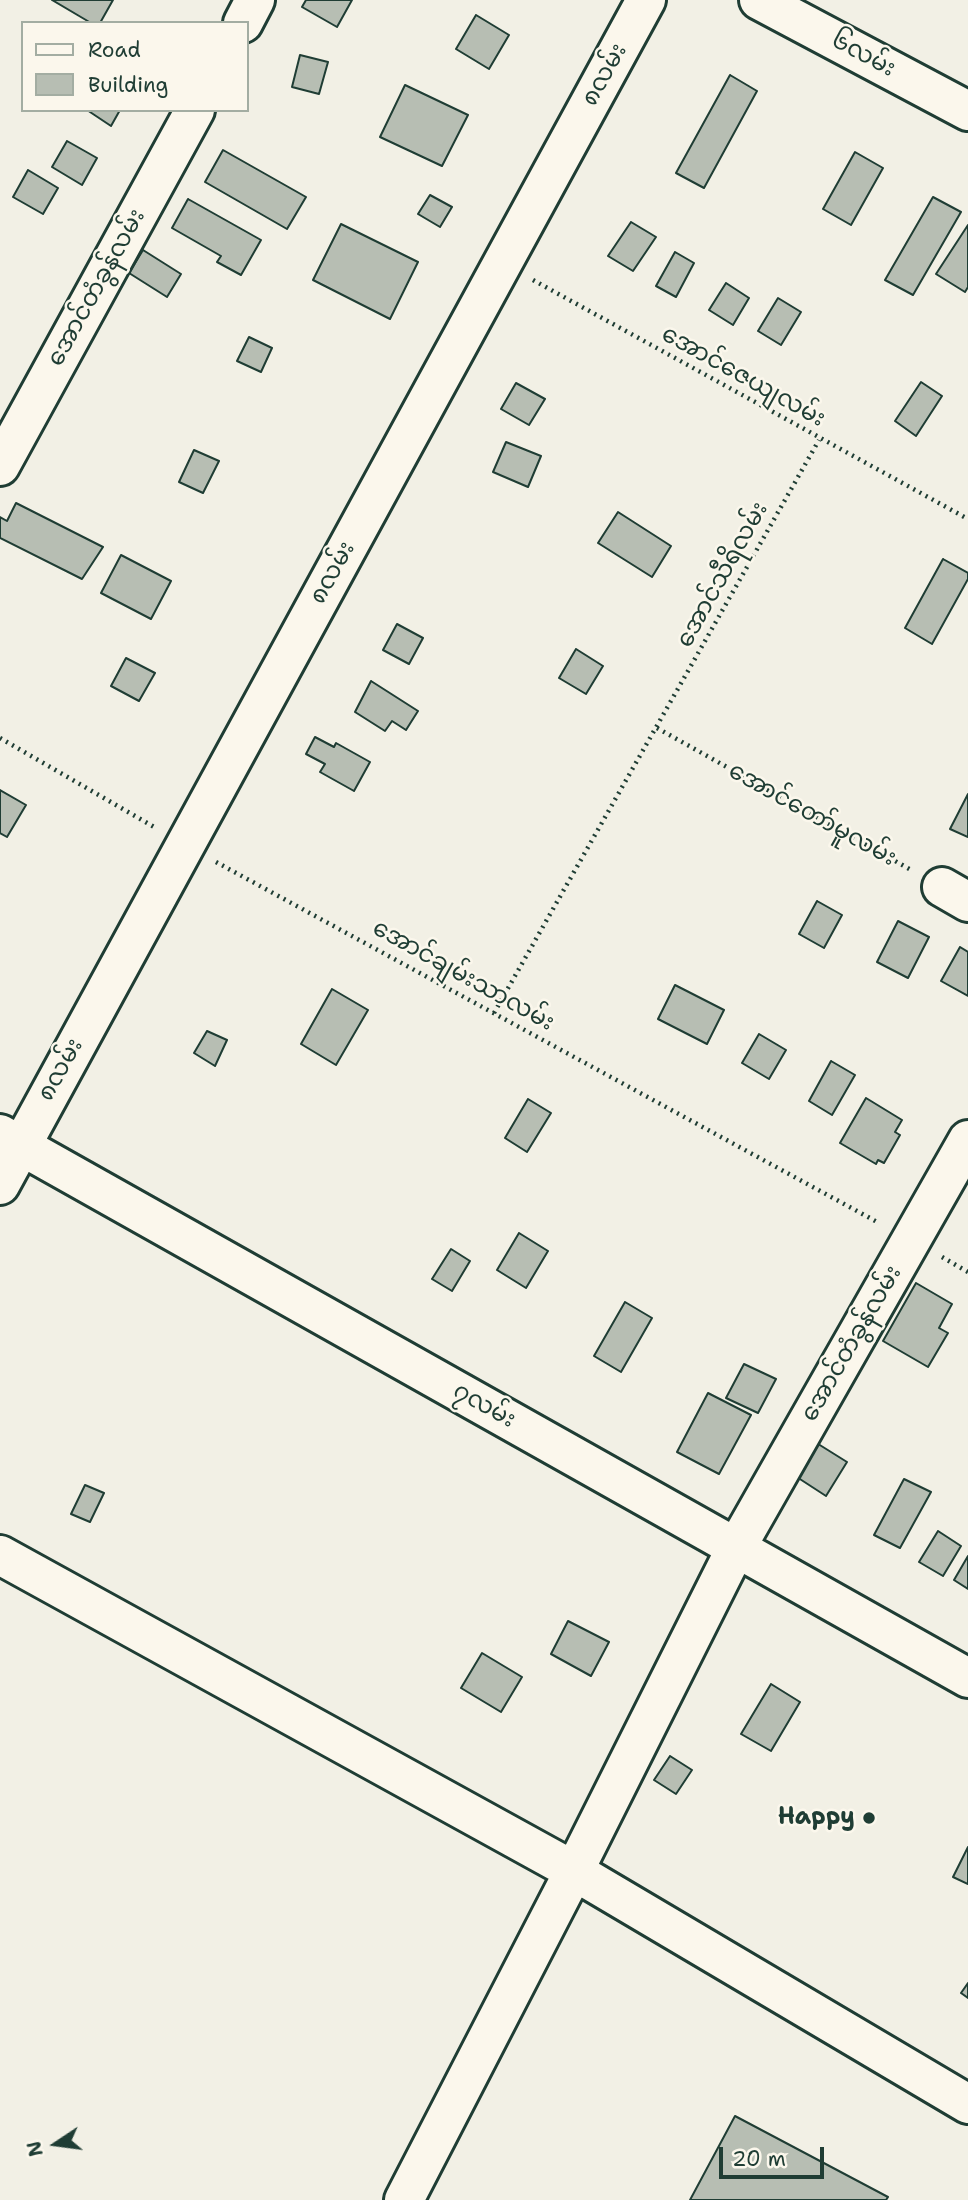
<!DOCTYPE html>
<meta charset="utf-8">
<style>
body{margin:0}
#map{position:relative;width:968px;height:2200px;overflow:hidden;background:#f2f0e5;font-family:"Shantell Sans",sans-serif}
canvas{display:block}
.legend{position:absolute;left:21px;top:21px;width:228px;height:91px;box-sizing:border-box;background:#fbf7ec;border:2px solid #a3ada2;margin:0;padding:9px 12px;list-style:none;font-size:21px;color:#1f3d34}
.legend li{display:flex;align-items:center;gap:14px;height:35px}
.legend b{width:35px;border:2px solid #a3ada2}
.north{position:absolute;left:21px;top:2109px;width:70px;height:70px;-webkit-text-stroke:5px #fbf7ec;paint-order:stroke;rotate:257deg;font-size:19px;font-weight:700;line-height:28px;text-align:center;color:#1f3d34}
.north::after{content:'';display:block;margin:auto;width:24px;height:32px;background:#1f3d34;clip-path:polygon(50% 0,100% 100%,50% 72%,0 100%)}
.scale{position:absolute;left:719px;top:2147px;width:105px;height:32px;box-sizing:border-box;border:4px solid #1f3d34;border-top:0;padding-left:9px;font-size:21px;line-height:24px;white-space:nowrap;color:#1f3d34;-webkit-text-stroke:5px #fbf7ec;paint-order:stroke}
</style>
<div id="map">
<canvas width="968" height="2200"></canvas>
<ul class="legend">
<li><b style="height:9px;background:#fbf7ec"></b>Road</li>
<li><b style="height:19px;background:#b7beb3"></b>Building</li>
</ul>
<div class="north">N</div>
<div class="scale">20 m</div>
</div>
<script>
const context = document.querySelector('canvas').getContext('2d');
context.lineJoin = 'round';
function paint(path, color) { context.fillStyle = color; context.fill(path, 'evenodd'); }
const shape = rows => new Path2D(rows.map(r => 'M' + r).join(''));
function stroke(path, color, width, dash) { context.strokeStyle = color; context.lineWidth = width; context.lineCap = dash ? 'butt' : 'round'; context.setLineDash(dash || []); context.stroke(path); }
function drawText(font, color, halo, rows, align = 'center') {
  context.font = font + ' "Shantell Sans","Noto Sans Myanmar",sans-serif'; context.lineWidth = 5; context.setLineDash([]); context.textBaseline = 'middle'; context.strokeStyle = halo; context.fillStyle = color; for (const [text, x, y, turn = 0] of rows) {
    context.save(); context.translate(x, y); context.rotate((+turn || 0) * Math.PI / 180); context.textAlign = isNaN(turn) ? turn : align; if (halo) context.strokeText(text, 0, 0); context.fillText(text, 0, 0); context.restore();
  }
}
const building = shape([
 [52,0,113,0,100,23,91,23,52,0],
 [306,0,352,0,337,27,302,7,306,0],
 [476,15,509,35,489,69,456,49,476,15],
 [300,55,328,62,319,94,292,87,300,55],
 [730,75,757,91,704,188,676,173,730,75],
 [405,85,468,115,442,166,380,137,405,85],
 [87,110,120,110,111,126,87,110],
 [67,141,97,158,82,185,52,167,67,141],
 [223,150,306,197,287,229,205,182,223,150],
 [855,152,883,168,851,225,823,209,855,152],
 [28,170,58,188,43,214,13,197,28,170],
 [430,195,452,207,440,227,418,214,430,195],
 [933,197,961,212,913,295,885,280,933,197],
 [188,199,261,240,241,275,217,262,221,256,172,228,188,199],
 [631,222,656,237,633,271,608,256,631,222],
 [341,224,418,262,390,319,313,280,341,224],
 [968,225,968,287,965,292,936,274,968,225],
 [143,250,181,274,167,297,129,273,143,250],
 [675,252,694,263,676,297,656,286,675,252],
 [726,283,749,298,733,325,709,310,726,283],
 [778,298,801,312,781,345,758,331,778,298],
 [249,337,272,348,261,372,237,361,249,337],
 [921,382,942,396,916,436,895,421,921,382],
 [516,383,545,399,529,425,501,409,516,383],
 [506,442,541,456,528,487,493,472,506,442],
 [194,450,219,461,203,493,179,482,194,450],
 [16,503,103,547,82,579,0,538,0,517,7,521,16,503],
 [618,512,671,546,652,577,598,543,618,512],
 [121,555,171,581,151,619,101,593,121,555],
 [943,559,968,573,968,579,932,644,905,628,943,559],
 [397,624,423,638,409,664,383,650,397,624],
 [576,649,603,666,586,694,559,678,576,649],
 [126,658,155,673,139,701,111,686,126,658],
 [371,681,418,711,406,730,392,721,385,731,355,712,371,681],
 [315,737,334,747,336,743,370,762,354,791,320,772,325,764,306,754,315,737],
 [0,790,26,805,7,837,0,833,0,790],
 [968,794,968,837,950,829,968,794],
 [817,901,842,915,824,948,799,934,817,901],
 [898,921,929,937,908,978,877,962,898,921],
 [960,947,968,952,968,996,941,981,960,947],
 [675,985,724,1010,707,1044,658,1019,675,985],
 [332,989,368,1010,336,1065,301,1044,332,989],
 [207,1031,227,1040,215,1066,194,1053,207,1031],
 [759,1034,786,1050,769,1079,742,1063,759,1034],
 [831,1061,855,1075,832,1115,809,1101,831,1061],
 [866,1098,902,1120,895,1132,900,1135,884,1163,878,1160,876,1164,840,1143,866,1098],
 [528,1099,551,1113,527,1152,505,1138,528,1099],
 [519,1233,548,1251,526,1288,497,1270,519,1233],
 [451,1249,470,1261,452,1291,432,1279,451,1249],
 [916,1283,952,1304,939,1328,948,1333,928,1367,883,1341,916,1283],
 [625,1302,652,1318,621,1372,594,1356,625,1302],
 [744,1364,776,1379,758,1413,726,1398,744,1364],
 [708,1393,751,1415,719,1474,677,1452,708,1393],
 [807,1437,847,1462,826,1496,786,1470,807,1437],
 [904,1479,931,1492,900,1548,874,1535,904,1479],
 [85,1485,104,1493,90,1522,71,1514,85,1485],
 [938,1531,961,1546,943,1576,919,1562,938,1531],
 [968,1556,968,1589,954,1580,968,1556],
 [568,1621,609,1642,591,1676,551,1654,568,1621],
 [482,1653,522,1677,501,1712,461,1688,482,1653],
 [771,1684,800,1702,771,1751,741,1734,771,1684],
 [670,1756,692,1770,676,1794,654,1780,670,1756],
 [968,1847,968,1884,953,1877,968,1847],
 [968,1983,968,1998,961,1993,968,1983],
 [735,2116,888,2197,886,2200,690,2200,735,2116]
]);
paint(building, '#b7beb3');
stroke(building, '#1f3d34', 2);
const minor = shape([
 [759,0,968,111],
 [243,23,255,0],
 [0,466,195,110],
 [942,887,968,902],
 [0,1134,968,1678],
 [968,1140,736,1548,574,1871,968,2104],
 [0,1185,646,0],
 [0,1555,574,1871,404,2200]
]);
stroke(minor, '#1f3d34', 44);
stroke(shape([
 [533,280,968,519],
 [657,728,913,871],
 [0,738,154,827],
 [216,862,879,1223],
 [494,1013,819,440],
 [942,1257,968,1272]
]), '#1f3d34', 4.5, [2, 5]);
stroke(minor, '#fbf7ec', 38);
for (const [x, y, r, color] of [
 [869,1818,7,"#1f3d34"]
]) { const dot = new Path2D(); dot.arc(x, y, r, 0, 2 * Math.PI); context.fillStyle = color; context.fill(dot); stroke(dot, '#fbf7ec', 2.5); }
drawText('24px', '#1f3d34', '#fbf7ec', [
 ["၆လမ်း",863,55,28],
 ["၈လမ်း",605,75,-61],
 ["အောင်တံခွန်လမ်း",97,288,-61],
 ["အောင်ဇေယျလမ်း",743,377,29],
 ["၈လမ်း",333,573,-61],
 ["အောင်သီရိလမ်း",723,575,-61],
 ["အောင်တော်မူလမ်း",812,815,29],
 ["အောင်ချမ်းသာလမ်း",463,976,29],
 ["၈လမ်း",61,1070,-61],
 ["အောင်တံခွန်လမ်း",852,1344,-60],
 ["၇လမ်း",484,1406,29]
]);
drawText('bold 24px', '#1f3d34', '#fbf7ec', [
 ["Happy",855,1818]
], 'right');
</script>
